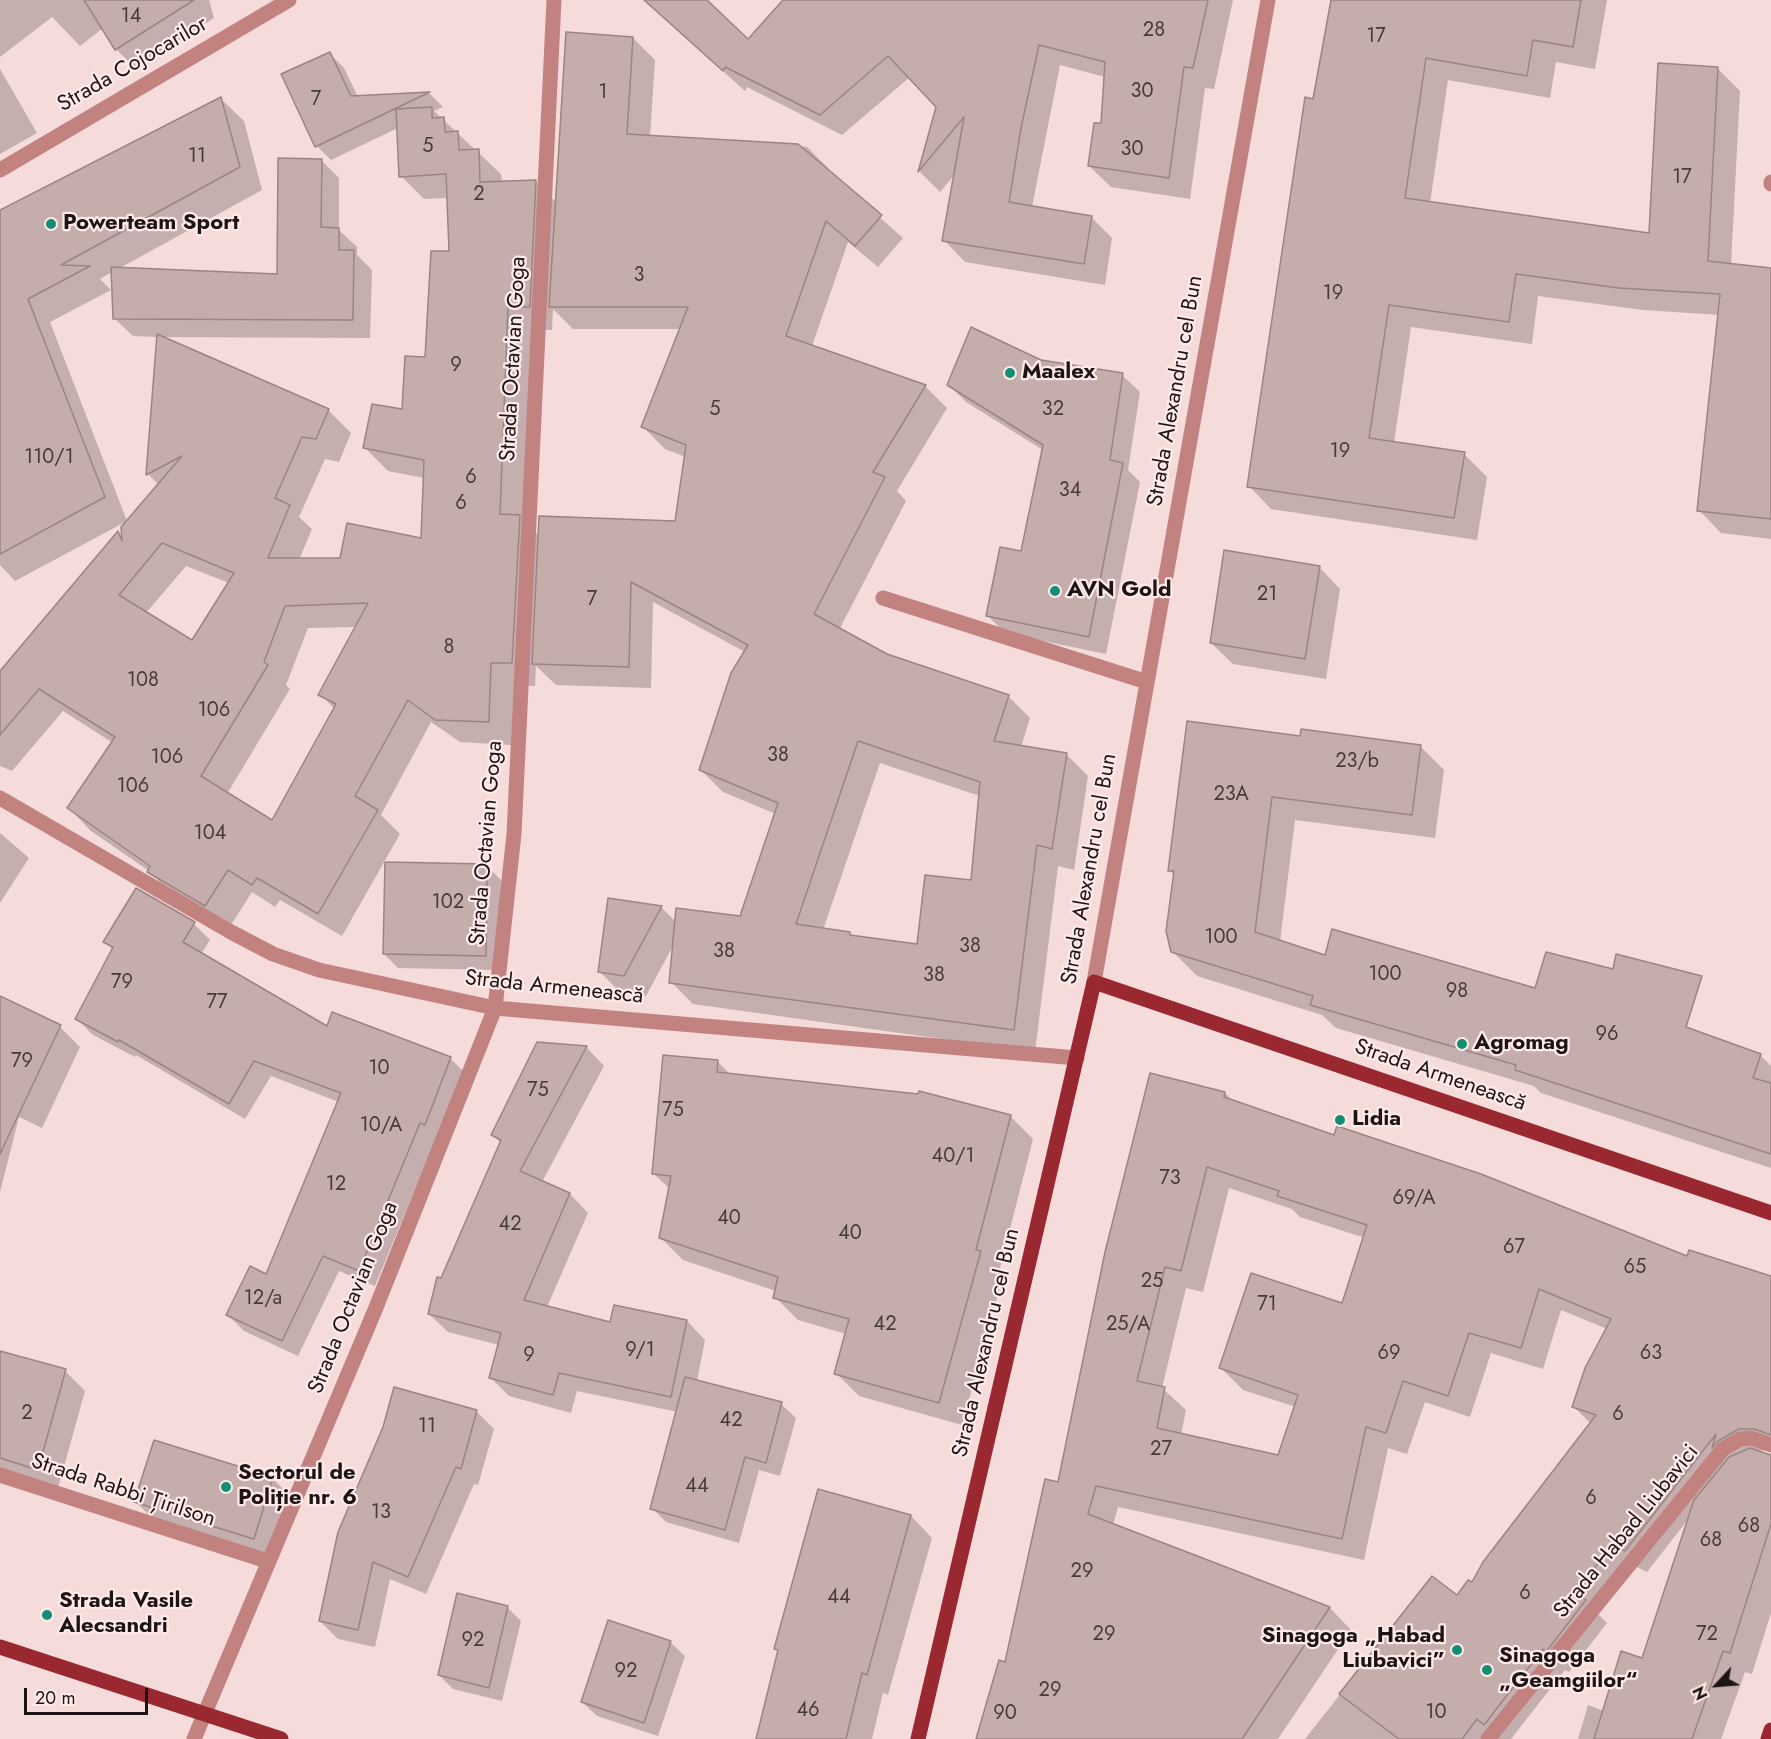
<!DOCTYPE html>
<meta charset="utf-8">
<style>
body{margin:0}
#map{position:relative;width:1771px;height:1739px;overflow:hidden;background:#f5dbda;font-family:Jost,sans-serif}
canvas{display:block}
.north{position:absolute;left:1687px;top:1655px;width:60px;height:60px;-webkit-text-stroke:4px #ffeae9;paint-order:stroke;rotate:244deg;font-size:16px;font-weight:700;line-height:24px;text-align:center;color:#1d1514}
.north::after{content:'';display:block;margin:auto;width:21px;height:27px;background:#1d1514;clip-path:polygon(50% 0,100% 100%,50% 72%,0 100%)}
.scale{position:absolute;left:24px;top:1688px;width:124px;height:27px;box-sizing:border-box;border:3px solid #1d1514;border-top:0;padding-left:8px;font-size:18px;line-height:21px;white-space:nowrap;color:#1d1514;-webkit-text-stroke:4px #ffeae9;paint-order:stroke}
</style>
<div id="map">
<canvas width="1771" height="1739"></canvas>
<div class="north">N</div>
<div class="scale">20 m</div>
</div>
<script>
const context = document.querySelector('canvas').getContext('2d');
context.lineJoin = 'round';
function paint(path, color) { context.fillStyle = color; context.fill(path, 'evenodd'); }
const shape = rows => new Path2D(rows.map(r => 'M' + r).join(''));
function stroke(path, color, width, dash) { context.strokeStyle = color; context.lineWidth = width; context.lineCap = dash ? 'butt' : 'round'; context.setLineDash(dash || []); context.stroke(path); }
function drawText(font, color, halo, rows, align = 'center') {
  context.font = font + ' Jost,sans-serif'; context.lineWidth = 4.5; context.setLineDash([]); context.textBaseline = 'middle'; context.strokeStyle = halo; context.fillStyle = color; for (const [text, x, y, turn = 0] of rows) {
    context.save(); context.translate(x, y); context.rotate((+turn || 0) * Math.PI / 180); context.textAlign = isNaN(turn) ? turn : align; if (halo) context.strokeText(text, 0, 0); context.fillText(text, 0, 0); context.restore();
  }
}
paint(shape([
 [0,0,209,0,214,18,135,68,116,49,103,28,80,46,52,17,0,57],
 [644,0,705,0,748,41,785,0,1233,0,1214,89,1205,88,1190,199,1111,187,1089,166,1102,125,1105,77,1060,65,1032,207,1091,217,1112,238,1105,285,965,262,944,240,956,173,940,192,920,172,937,106,910,77,842,135,747,87,745,91],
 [1332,0,1607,0,1595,69,1556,62,1550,98,1448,80,1430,203,1650,235,1717,68,1740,91,1731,265,1771,270,1771,539,1721,533,1699,510,1720,315,1643,310,1538,296,1532,344,1411,327,1394,443,1464,454,1487,477,1477,540,1271,509,1249,486],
 [633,38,655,60,650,137,807,147,829,169,829,173,903,238,878,267,848,242,812,346,925,386,947,408,897,491,906,501,839,630,886,655,1008,696,1030,718,1021,747,1066,754,1088,776,1074,870,1058,866,1035,1052,693,1004,671,982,675,942,646,996,621,993,600,972,661,907,676,922,741,918,776,814,723,792,701,770,745,652,653,602,651,688,556,685,536,666,535,686,514,685,511,745,460,742,431,722,381,815,400,834,342,936,280,900,275,907,252,892,229,928,171,894,149,871,91,831,69,808,113,743,63,711,12,771,0,766,0,673,118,534,123,539,159,485,148,474,158,337,133,336,114,318,112,272,100,279,111,290,50,322,127,521,15,581,0,565,0,213,221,99,244,121,262,190,118,269,279,276,321,160,339,178,339,230,357,247,357,255,372,270,370,338,158,337,328,410,351,433,339,462,325,459,299,517,312,529,299,560,341,559,422,540,424,478,388,471,365,448,404,411,426,359,450,252,448,198,424,199,401,176,398,128,331,160,317,146,283,75,330,54,344,68,358,97,430,94,443,107,434,111,501,174,502,183,535,181,557,203],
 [553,309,573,329,682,329,643,427,665,449,686,457,676,522,540,537,523,521,531,330,552,330],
 [186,566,229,583,192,642,146,613],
 [357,627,320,694,335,709,272,822,227,794,290,689,286,685,308,628],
 [880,763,980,796,972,882,918,946,854,937,850,933,823,930],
 [0,69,37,133,0,154],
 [1040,361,1122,375,1140,392,1128,470,1140,482,1106,654,1005,633,988,616,1022,553,1043,450,966,402,949,385],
 [1319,567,1340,589,1326,679,1233,664,1211,643],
 [1302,737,1420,746,1444,770,1435,838,1295,820,1280,942,1326,957,1760,1055,1771,1066,1771,1168,1541,1093,1534,1086,1336,1028,1322,1015,1197,976,1173,952,1175,876,1169,870],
 [0,833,29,858,0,903],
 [487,866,501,880,499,970,398,968,384,954],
 [137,890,194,924,210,940,201,954,328,1028,450,1058,466,1074,436,1138,375,1286,339,1271,298,1356,244,1331,228,1315,267,1276,339,1102,271,1076,245,1119,136,1055,135,1057,93,1035,77,1019,113,950,105,942],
 [0,998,60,1027,80,1047,42,1128,19,1117,0,1192],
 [586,1047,604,1066,542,1182,570,1194,588,1213,547,1307,611,1324,687,1321,705,1340,697,1381,781,1404,796,1418,780,1476,759,1470,739,1543,666,1522,652,1508,678,1412,577,1391,571,1413,509,1396,491,1378,499,1345,448,1332,429,1314,502,1144,493,1135],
 [717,1061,731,1075,1010,1116,1033,1139,999,1272,1003,1276,962,1425,859,1396,836,1373,846,1334,798,1320,775,1297,776,1291,683,1260,660,1237,670,1189,654,1174],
 [1225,1093,1233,1101,1688,1258,1771,1277,1771,1450,1757,1451,1771,1455,1771,1613,1752,1674,1745,1672,1721,1739,1578,1739,1588,1705,1604,1711,1643,1660,1690,1517,1647,1572,1635,1566,1597,1613,1607,1623,1569,1672,1565,1670,1511,1739,1305,1739,1432,1578,1457,1598,1473,1584,1591,1424,1574,1407,1607,1329,1561,1310,1543,1369,1491,1353,1470,1417,1425,1402,1407,1454,1388,1448,1364,1560,1118,1507,1113,1525,1330,1608,1351,1630,1278,1739,976,1739,1000,1662,1006,1663,1059,1484],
 [1229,1188,1292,1209,1300,1217,1365,1238,1342,1305,1221,1368,1243,1390,1296,1407,1279,1457,1181,1435,1186,1410,1162,1388,1186,1288,1203,1292],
 [0,1353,65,1371,85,1391,58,1488,0,1471],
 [476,1411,494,1429,478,1485,474,1484,426,1594,390,1579,375,1647,338,1639,320,1621],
 [272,1478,293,1499,275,1559,157,1523,136,1502],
 [819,1491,911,1516,932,1538,888,1695,883,1693,872,1739,758,1739,779,1652,776,1649],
 [507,1607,521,1621,502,1701,453,1689,439,1675],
 [670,1642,685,1656,658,1736,597,1716,582,1702]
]), '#0003');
const building = shape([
 [84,0,194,0,115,50,84,0],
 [644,0,707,0,748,39,783,0,1208,0,1193,68,1184,67,1169,178,1088,166,1094,123,1101,123,1105,62,1039,45,1021,128,1009,202,1092,216,1084,264,942,241,964,117,918,172,936,107,888,56,820,115,725,67,723,71,644,0],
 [1331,0,1581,0,1573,47,1533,40,1527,76,1426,58,1405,198,1649,233,1658,63,1718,67,1708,261,1771,268,1771,519,1697,511,1720,294,1619,288,1516,274,1509,322,1389,305,1369,438,1465,452,1454,518,1247,487,1305,97,1313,99,1331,0],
 [566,32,633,37,627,134,798,144,882,215,855,246,826,221,786,336,926,385,873,472,885,477,814,614,887,654,1009,695,994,741,1067,753,1052,849,1037,845,1014,1030,669,983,676,908,740,916,778,803,699,770,731,673,748,645,631,582,629,667,532,664,539,516,675,521,686,445,641,427,688,307,549,307,566,32],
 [858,741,980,782,971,880,925,875,917,944,850,935,850,932,796,924,858,741],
 [330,52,351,96,430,92,315,147,281,74,330,52],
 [221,97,240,167,61,265,90,266,28,299,105,497,0,554,0,210,221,97],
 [432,107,432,118,444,117,445,132,458,131,459,150,479,149,480,182,536,180,530,307,508,307,500,514,520,515,512,663,491,663,489,722,435,720,408,700,355,796,378,810,318,914,257,878,252,885,228,870,205,906,147,872,150,866,67,808,115,737,39,689,0,735,0,671,118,531,122,541,121,527,182,456,146,475,157,334,329,409,316,439,302,437,275,498,290,505,268,558,340,558,347,523,421,538,424,460,363,448,372,404,402,409,405,356,425,357,431,251,449,251,446,174,399,177,396,109,432,107],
 [162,543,234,573,192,640,119,595,162,543],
 [368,603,318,695,336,704,272,820,201,776,268,665,264,662,285,606,368,603],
 [278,158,322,159,321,227,339,228,339,250,354,250,353,320,113,319,111,267,277,274,278,158],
 [971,327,1041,360,1123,373,1110,460,1123,463,1089,637,986,616,1000,547,1021,551,1043,445,947,385,971,327],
 [1224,550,1320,566,1305,659,1210,643,1224,550],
 [1187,721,1300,736,1301,729,1421,745,1412,815,1272,797,1255,932,1325,955,1332,929,1535,988,1546,952,1613,969,1616,954,1702,976,1686,1027,1761,1054,1753,1078,1771,1083,1771,1154,1515,1070,1516,1065,1310,1005,1313,996,1171,952,1166,931,1174,871,1168,871,1187,721],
 [385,862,487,864,486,956,383,954,385,862],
 [136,888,195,922,183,942,327,1026,332,1012,451,1057,425,1125,420,1123,359,1271,323,1256,282,1341,226,1315,250,1266,266,1274,341,1093,254,1061,229,1104,119,1040,118,1042,75,1019,113,947,103,942,136,888],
 [608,898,662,906,624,976,598,972,608,898],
 [0,996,61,1025,0,1154,0,996],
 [537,1042,587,1046,520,1171,570,1193,524,1300,610,1322,614,1305,687,1320,671,1397,559,1373,553,1395,489,1378,501,1333,428,1314,437,1277,441,1278,501,1140,491,1135,537,1042],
 [663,1055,718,1060,717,1072,918,1094,919,1091,1011,1115,976,1250,981,1251,939,1403,834,1374,849,1319,773,1298,778,1277,659,1238,671,1176,652,1174,663,1055],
 [1150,1073,1225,1092,1224,1097,1334,1135,1337,1126,1481,1174,1687,1256,1689,1250,1771,1276,1771,1435,1754,1429,1739,1429,1718,1441,1712,1448,1716,1434,1625,1551,1612,1546,1575,1592,1586,1600,1546,1652,1543,1649,1484,1725,1477,1719,1462,1739,1399,1739,1339,1694,1432,1576,1457,1595,1468,1580,1472,1582,1483,1562,1596,1415,1572,1407,1585,1368,1611,1319,1539,1289,1521,1348,1469,1333,1448,1396,1403,1381,1386,1433,1366,1427,1342,1539,1096,1486,1088,1514,1330,1607,1242,1739,976,1739,999,1660,1005,1662,1045,1479,1058,1482,1105,1252,1150,1073],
 [1207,1167,1279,1191,1277,1196,1367,1225,1342,1303,1251,1273,1219,1368,1298,1395,1278,1455,1157,1428,1165,1387,1137,1381,1165,1267,1181,1271,1207,1167],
 [0,1351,66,1369,38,1470,0,1458,0,1351],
 [685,1377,782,1402,766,1463,745,1457,725,1530,650,1509,685,1377],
 [394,1387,477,1410,461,1469,456,1467,408,1577,373,1562,358,1630,319,1621,338,1532,383,1427,394,1387],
 [154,1440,273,1477,254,1539,134,1502,154,1440],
 [1750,1448,1771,1455,1771,1524,1730,1653,1723,1651,1692,1739,1594,1739,1621,1651,1642,1658,1694,1500,1729,1457,1750,1448],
 [818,1489,911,1515,867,1675,862,1673,846,1739,756,1739,778,1650,774,1649,818,1489],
 [457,1593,508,1606,489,1688,438,1675,457,1593],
 [608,1620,671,1641,644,1723,581,1702,608,1620]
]);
paint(building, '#c5adab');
stroke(building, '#9b8483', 1.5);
stroke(shape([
 [0,170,289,0],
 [1771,184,1771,182],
 [883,598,1147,682],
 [0,798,231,932,273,954,319,970,495,1008,1077,1058],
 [1094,982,1268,0],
 [0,1475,267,1561],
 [194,1739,375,1310,495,1008,514,834,554,0],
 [1488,1739,1723,1449,1740,1439,1751,1438,1771,1445]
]), '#c28380', 15);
stroke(shape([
 [0,1647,281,1739],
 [918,1739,1094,982,1771,1213],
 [1768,1739,1771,1730]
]), '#992830', 15);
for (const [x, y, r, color] of [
 [51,224,6,"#148e72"],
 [1010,373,6,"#148e72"],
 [1055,591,6,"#148e72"],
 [1462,1044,6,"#148e72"],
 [1340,1120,6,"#148e72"],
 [226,1487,6,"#148e72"],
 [47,1615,6,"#148e72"],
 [1457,1650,6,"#148e72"],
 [1487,1670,6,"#148e72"]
]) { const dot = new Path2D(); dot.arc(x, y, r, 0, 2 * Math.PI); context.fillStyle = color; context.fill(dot); stroke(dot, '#ffeae9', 2); }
drawText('20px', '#473b3a', null, [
 ["14",131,17],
 ["28",1154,31],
 ["17",1376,37],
 ["30",1142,92],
 ["1",603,93],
 ["7",316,100],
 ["5",428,147],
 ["30",1132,150],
 ["11",197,157],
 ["17",1682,178],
 ["2",479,195],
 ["3",639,276],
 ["19",1333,294],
 ["9",456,366],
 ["5",715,410],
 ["32",1053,410],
 ["19",1340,452],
 ["110/1",49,458],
 ["6",471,478],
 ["34",1070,491],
 ["6",461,504],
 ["21",1267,595],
 ["7",592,600],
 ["8",449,648],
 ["108",143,681],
 ["106",214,711],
 ["38",778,756],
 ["106",167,758],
 ["23/b",1357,762],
 ["106",133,787],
 ["23A",1231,795],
 ["104",210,834],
 ["102",448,903],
 ["100",1221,938],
 ["38",970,947],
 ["38",724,952],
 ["100",1385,975],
 ["38",934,976],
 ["79",122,983],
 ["98",1457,992],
 ["77",217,1003],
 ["96",1607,1035],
 ["79",22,1062],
 ["10",379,1069],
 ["75",538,1091],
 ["75",673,1111],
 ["10/A",381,1126],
 ["40/1",953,1157],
 ["73",1170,1179],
 ["12",336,1185],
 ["69/A",1414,1199],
 ["40",729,1219],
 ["42",510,1225],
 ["40",850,1234],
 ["67",1514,1248],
 ["65",1635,1268],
 ["25",1152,1282],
 ["12/a",263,1299],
 ["71",1267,1305],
 ["42",885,1325],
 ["25/A",1128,1325],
 ["9/1",640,1351],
 ["69",1389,1354],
 ["63",1651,1354],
 ["9",529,1356],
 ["2",27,1414],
 ["6",1618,1415],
 ["42",731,1421],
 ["11",427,1427],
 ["27",1161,1450],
 ["44",697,1487],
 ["6",1591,1499],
 ["13",381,1513],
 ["68",1749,1527],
 ["68",1711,1541],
 ["29",1082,1572],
 ["6",1525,1594],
 ["44",839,1598],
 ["29",1104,1635],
 ["72",1707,1635],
 ["92",473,1641],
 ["92",626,1672],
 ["29",1050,1691],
 ["46",808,1711],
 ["10",1436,1713],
 ["90",1005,1714]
]);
drawText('22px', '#1d1514', '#ffeae9', [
 ["Strada Cojocarilor",133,65,-30],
 ["Strada Octavian Goga",514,359,-87],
 ["Strada Alexandru cel Bun",1176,391,-80],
 ["Strada Octavian Goga",487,843,-85],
 ["Strada Alexandru cel Bun",1090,869,-80],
 ["Strada Armenească",554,988,6],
 ["Strada Armenească",1440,1076,19],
 ["Strada Octavian Goga",354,1298,-68],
 ["Strada Alexandru cel Bun",987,1343,-77],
 ["Strada Rabbi Țirilson",123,1491,18],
 ["Strada Habad Liubavici",1627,1532,-51]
]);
drawText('bold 22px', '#1d1514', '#ffeae9', [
 ["Powerteam Sport",63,224],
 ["Maalex",1022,373],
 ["AVN Gold",1067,591],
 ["Agromag",1474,1044],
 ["Lidia",1352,1120],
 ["Sectorul de",238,1474],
 ["Poliție nr. 6",238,1499],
 ["Strada Vasile",59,1602],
 ["Alecsandri",59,1627],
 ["Sinagoga „Habad",1445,1637,"right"],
 ["Liubavici”",1445,1662,"right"],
 ["Sinagoga",1499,1657],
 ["„Geamgiilor“",1499,1682]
], 'left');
</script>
